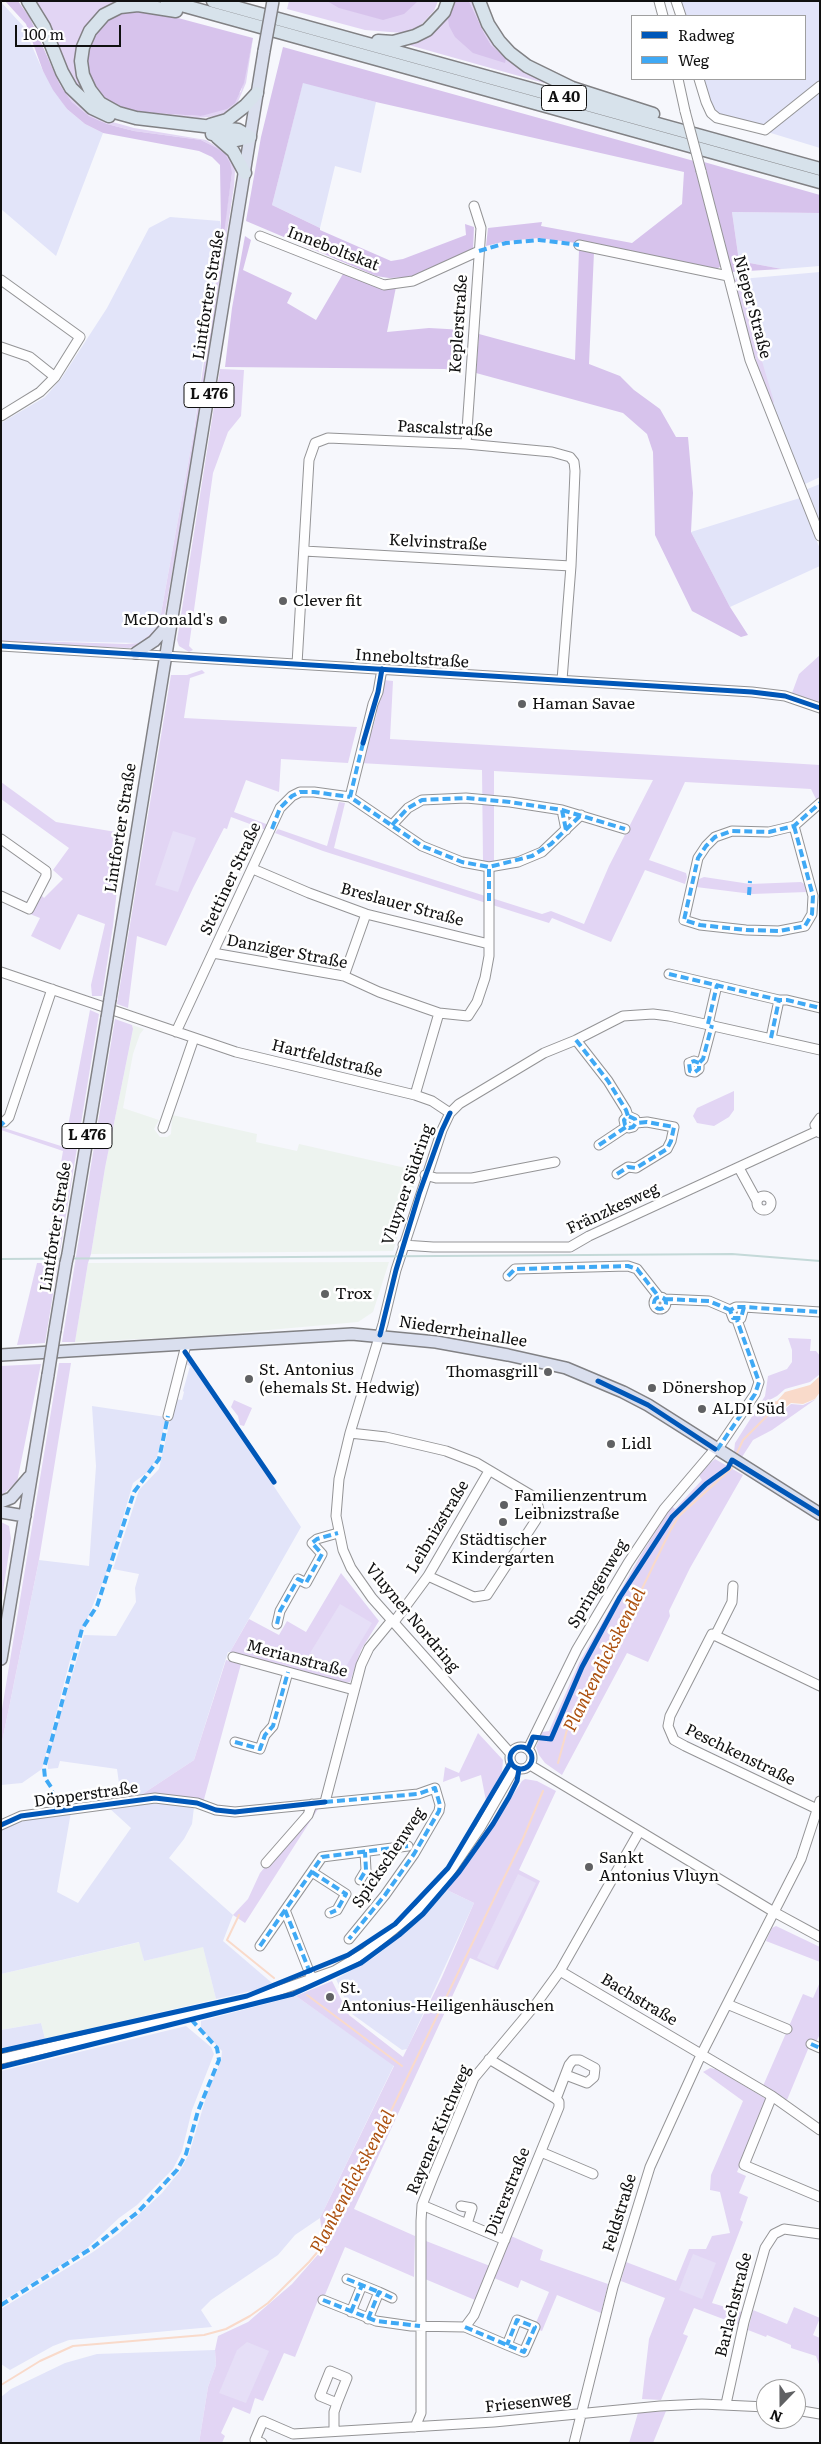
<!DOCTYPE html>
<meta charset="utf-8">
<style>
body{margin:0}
#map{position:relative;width:821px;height:2444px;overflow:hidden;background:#f6f7fc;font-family:Literata,serif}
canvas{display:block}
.frame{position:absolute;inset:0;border:2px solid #101010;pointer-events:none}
.legend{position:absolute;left:631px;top:15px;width:175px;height:65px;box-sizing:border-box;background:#fff;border:1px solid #9f9f9f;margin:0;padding:6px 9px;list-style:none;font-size:15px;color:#101010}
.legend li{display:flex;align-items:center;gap:10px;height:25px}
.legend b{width:25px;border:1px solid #9f9f9f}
.north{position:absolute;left:756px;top:2379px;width:50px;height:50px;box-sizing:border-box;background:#fff;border:1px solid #9f9f9f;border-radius:50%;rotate:202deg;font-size:14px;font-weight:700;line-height:20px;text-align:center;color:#101010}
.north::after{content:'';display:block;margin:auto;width:18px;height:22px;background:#606163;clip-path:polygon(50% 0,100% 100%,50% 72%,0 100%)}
.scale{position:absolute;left:15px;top:25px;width:106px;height:22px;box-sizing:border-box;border:2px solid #101010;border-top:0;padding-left:6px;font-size:15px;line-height:18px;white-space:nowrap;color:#101010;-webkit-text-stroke:4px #fff;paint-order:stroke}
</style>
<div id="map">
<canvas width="821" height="2444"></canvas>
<div class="frame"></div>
<ul class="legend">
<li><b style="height:6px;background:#0057b8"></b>Radweg</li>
<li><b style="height:6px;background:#3fa9f5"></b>Weg</li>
</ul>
<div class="north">N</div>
<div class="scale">100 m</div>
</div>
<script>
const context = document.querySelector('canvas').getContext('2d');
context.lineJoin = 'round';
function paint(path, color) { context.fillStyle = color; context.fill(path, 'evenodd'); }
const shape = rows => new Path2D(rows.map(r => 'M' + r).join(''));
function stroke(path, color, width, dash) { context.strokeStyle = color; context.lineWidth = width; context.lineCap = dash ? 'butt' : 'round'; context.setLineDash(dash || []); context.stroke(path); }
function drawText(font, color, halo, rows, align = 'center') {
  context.font = font + ' Literata,serif'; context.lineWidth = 5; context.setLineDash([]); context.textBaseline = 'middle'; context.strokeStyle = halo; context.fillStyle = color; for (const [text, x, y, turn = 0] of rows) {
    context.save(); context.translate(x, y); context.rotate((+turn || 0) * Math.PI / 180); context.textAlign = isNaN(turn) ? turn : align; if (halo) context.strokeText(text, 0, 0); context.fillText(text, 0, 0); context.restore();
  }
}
paint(shape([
 [132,1025,144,1029,140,1034,133,1054,123,1108,159,1120,154,1129,160,1137,167,1137,171,1134,172,1115,257,1134,256,1142,297,1151,299,1144,419,1171,393,1251,91,1254,105,1168,133,1029],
 [389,1262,373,1312,358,1322,202,1336,75,1342,88,1263],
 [140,1942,144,1961,203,1946,216,1999,45,2039,41,2023,1,2030,1,1974]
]), '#edf3ef');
paint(shape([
 [679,1,820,1,820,148,725,119,710,107,701,79,805,79,805,16,684,16],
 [1,2,23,26,43,71,67,109,85,124,103,133,56,256,1,209],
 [303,82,376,102,361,173,335,166,320,228,272,205],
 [732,212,820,213,820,266,782,269,739,261],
 [170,217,220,221,221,226,193,436,160,619,155,630,139,643,1,640,1,423,45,397,61,379,107,308,149,228],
 [820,272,820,477,803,485,771,406,741,279],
 [820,484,820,524,805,490],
 [800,498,820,549,820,566,730,607,691,532],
 [187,1356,301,1527,230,1652,228,1652,194,1760,138,1797,121,1798,117,1769,60,1761,58,1768,48,1769,47,1759,84,1635,116,1636,136,1602,135,1588,139,1574,113,1569,139,1490,159,1469,175,1399,182,1400,184,1392,183,1391,190,1366,185,1364],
 [92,1406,166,1417,157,1457,149,1471,133,1483,108,1569,70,1660,42,1769,22,1783,1,1785,1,1747,39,1560,89,1566,96,1466],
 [149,1802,176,1803,194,1807,192,1824,184,1839,169,1858,233,1915,223,1941,272,1983,256,1990,216,1999,203,1947,144,1961,139,1942,1,1974,1,1829,37,1816,71,1812,57,1892,78,1903,131,1828,108,1807],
 [447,1890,474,1903,407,2049,402,2050,352,2014,336,1979,376,1956,401,1935,420,1920],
 [296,1996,394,2065,320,2218,295,2235,278,2255,211,2300,201,2310,212,2327,69,2340,53,2346,10,2370,1,2364,1,2309,93,2252,119,2233,162,2193,180,2171,189,2154,208,2091,221,2061,222,2051,201,2029,201,2021],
 [41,2023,45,2039,1,2048,1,2030],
 [186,2026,211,2047,214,2054,192,2110,182,2151,173,2169,137,2205,119,2218,86,2249,1,2302,1,2071],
 [215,2350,216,2365,208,2387,199,2443,1,2443,1,2397,11,2389,65,2363,97,2354]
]), '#e2e4f9');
paint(shape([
 [31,1,132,1,87,92,82,97],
 [289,1,438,1,434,11,420,26,403,33,365,30,287,9],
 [454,1,448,19,506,58,491,45,484,33,469,1,476,1,484,22,545,81,544,83,398,42,408,41],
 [253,38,246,83,237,104,228,111,219,116,198,118,137,112,201,116,241,92],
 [51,64,72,98,98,118,134,128,206,140,225,152,234,164,235,171,234,186,196,437,165,613,158,631,144,644,129,648,1,643,1,640,126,644,139,643,155,630,160,619,193,436,232,173,215,147,201,140,134,131,107,124,89,116,72,102,60,85],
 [737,277,741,279,749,317,774,402,771,406,742,318,734,282],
 [220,369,244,370,241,416,228,432,213,473,189,646,193,650,189,652,179,646,177,640],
 [820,655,820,703,792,693,799,674],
 [202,670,205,673,190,678,184,718,357,727,348,763,281,759,279,792,246,780,234,812,269,825,266,830,231,817,227,829,224,828,193,888,166,946,137,936,128,1008,117,1004,171,675,187,675],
 [384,680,393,681,390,739,820,765,820,799,817,801,811,789,685,782,649,860,686,873,687,877,685,884,645,870,611,942,552,918,549,923,323,851,275,833,278,829,327,846,339,802,345,803,334,848,542,914,551,911,584,924,609,866,653,780,494,771,494,862,483,861,482,770,360,763,369,730,372,731,377,713,374,709],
 [1,782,56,822,116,832,125,817,113,926,102,996,92,996,91,985,105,924,78,914,60,950,31,936,40,918,30,914,40,894,44,898,63,879,53,870,69,848,1,799],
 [704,877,750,884,801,882,806,885,807,892,752,894,696,887,699,879],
 [90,1010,99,1014,45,1343,17,1345,37,1263,44,1263,63,1151,1,1130,1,1127,64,1147],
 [115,1019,132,1025,133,1029,105,1168,91,1254,88,1263,75,1342,62,1342],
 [734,1091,734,1110,729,1117,714,1126,697,1123,693,1116,697,1108],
 [788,1338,811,1339,810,1351,816,1351,820,1356,820,1374,810,1382,785,1389,777,1396,764,1403,764,1412,770,1417,778,1415,791,1404,803,1405,816,1399,772,1430,753,1440,742,1457,734,1452,735,1443,765,1396,768,1376,787,1369,792,1362,792,1350],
 [59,1363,71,1363,39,1560,1,1747,1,1715],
 [41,1364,17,1482,1,1496,1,1366],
 [234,1400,252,1408,244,1426,240,1425,238,1416,231,1407],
 [715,1459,743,1475,690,1568,669,1611,670,1616,648,1662,627,1653,562,1775,545,1763,539,1755,536,1747,542,1732,549,1731,579,1663,642,1553,672,1506,675,1509,702,1480,698,1474],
 [1,1522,9,1526,11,1539,1,1605],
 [341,1573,379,1621,361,1650,350,1682,344,1683,230,1652,249,1619,279,1635,287,1621,306,1632],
 [226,1660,241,1664,203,1803,138,1797,194,1760],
 [478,1733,503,1760,502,1772,486,1801,481,1775,461,1782,459,1776,443,1782,445,1767,459,1773],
 [525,1779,537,1781,556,1791,519,1870,540,1881,498,1970,470,1958,354,2209,415,2236,414,2277,345,2247,322,2302,318,2300,295,2357,284,2353,263,2401,255,2398,250,2414,233,2407,221,2433,225,2436,222,2443,199,2443,208,2387,216,2365,215,2350,218,2336,248,2322,292,2284,322,2250,330,2236,322,2232,320,2218,394,2066,296,1996,332,1981,349,2015,403,2057,442,1977,474,1903,447,1890,471,1859,522,1781],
 [313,1809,318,1809,245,1923,233,1915,248,1899,260,1873],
 [776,1926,820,1947,820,1962,766,1941,772,1928],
 [820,1982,820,2034,815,2044,811,2042,787,2100,763,2086,803,1994,813,1998],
 [710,2068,716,2069,768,2100,737,2172,746,2176,739,2193,748,2197,740,2220,743,2222,712,2303,742,2312,739,2325,694,2308,683,2334,688,2336,661,2400,642,2399,649,2339,665,2298,621,2281,626,2262,676,2281,689,2249,706,2249,712,2236,730,2233,720,2192,710,2190,711,2175,743,2101,703,2072],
 [511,2236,543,2250,540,2260,608,2284,601,2313,557,2295,542,2331,537,2329,535,2325,549,2292,521,2280,518,2288,494,2278],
 [426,2241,490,2266,475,2300,425,2279],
 [794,2307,820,2318,813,2335,820,2338,820,2367,816,2356,794,2349,791,2348,791,2345,767,2335,766,2337,748,2330,753,2310,787,2324],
 [666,2411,653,2443,629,2443,638,2413]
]), '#e2d5f4');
paint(shape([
 [5,1,18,1,30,18,60,85,72,102,89,116,107,124,134,131,201,140,215,147,225,154,230,163,232,173,220,263,217,265,221,226,220,165,212,157,199,151,103,133,85,124,67,109,53,90,43,71,26,24],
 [327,1,418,1,404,14,383,20,339,8],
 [454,1,469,1,484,33,491,45,506,58,505,63,473,53,455,37,449,26,448,19],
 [137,10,163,14,253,38,244,83,235,103,227,109,201,116,137,112,121,107,105,99,95,88,89,74,86,61,88,48,93,34,106,21,121,13],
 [283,47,694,161,721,266,714,271,591,245,539,238,506,241,486,246,488,228,542,222,541,226,632,243,682,204,684,172,376,102,303,83,272,205,320,228,320,230,391,261,403,259,466,235,465,224,474,227,473,250,411,277,389,278,376,276,246,221,261,137],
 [704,162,820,195,820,213,732,212,739,261,782,269,730,272],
 [245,236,251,240,243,270,292,293,287,303,316,320,344,272,396,287,387,332,429,328,465,330,462,374,445,369,225,367,232,308],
 [579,250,594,252,589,364,620,376,634,390,660,409,676,437,688,437,693,493,691,532,730,607,748,635,741,637,692,611,655,535,653,452,647,434,623,413,476,373,479,334,575,360]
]), '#d7c3ec');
paint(shape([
 [173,831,196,838,178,892,155,885],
 [340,1604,372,1623,342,1673,310,1653],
 [518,1874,536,1883,494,1967,477,1958],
 [693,2254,716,2263,702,2299,679,2290],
 [247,2342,269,2351,246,2403,219,2393,237,2350]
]), '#e6dff7');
paint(shape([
 [820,1376,820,1392,815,1399,803,1404,791,1403,777,1414,770,1416,765,1410,766,1404,777,1401,785,1392,810,1385]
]), '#f9daca');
stroke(shape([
 [737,1453,743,1440,769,1414],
 [558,1763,568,1726,594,1678,609,1657,670,1531,679,1516,732,1468],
 [239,1915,227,1940,274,1978],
 [307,1995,402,2066],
 [1,2385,40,2361,73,2346,204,2335,226,2329,250,2316,268,2303,309,2262,320,2249,390,2113,522,1841,543,1791]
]), '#f9daca', 2);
const minor = shape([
 [659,1,663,16],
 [676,1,681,16],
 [678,79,685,111],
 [699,79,706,102,711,113,717,118,765,130,820,86],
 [701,171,750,360,820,536],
 [260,236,384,285,413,281,479,251],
 [579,245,728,276],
 [1,280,80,337,55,377,40,392,1,416],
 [1,347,30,357,55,377],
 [466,444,481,228,474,206],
 [304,551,571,566],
 [1,646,752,692,785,696,820,708],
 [297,664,309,460,315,443,328,438,466,444,552,452,570,457,574,462,575,471,571,566,562,680],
 [382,669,378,692,373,704,350,797,422,846,462,862,489,867,518,862,542,852,581,815],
 [562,810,625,829],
 [392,825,408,808,422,800,466,798,510,802,562,810,566,830],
 [794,826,813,896,812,914,805,926,779,931,746,930,700,925,684,920,698,858,706,846,715,837,732,831,769,832,794,826,820,803],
 [1,839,46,871,46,876,29,909,1,896],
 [253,869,309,893,366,914,489,944],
 [213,953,344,976,379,992,439,1013],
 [1,972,236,1052,415,1095,432,1101,450,1113],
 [669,974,779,1000,787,1000,820,1008],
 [344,976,366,914],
 [708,1024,717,985],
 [176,1032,280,808,292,796,300,792,314,792,350,797],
 [771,1038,779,1000],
 [576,1040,608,1081,626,1110,628,1116,624,1120,625,1125,629,1128,633,1127,636,1123,635,1119,628,1116],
 [699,1063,694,1061,689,1063,690,1071,695,1072,699,1069,699,1063,703,1059,712,1025],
 [415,1095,439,1013,468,1016,477,1002,485,978,489,956,489,867],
 [4,1122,9,1117,52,989],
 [163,1128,194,1038],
 [820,1133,815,1125,820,1118],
 [599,1145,626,1127],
 [739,1168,757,1201],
 [617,1174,628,1167,636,1168,667,1149,671,1141,674,1127,647,1122,636,1123],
 [425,1175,436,1178,472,1178,555,1162],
 '757 1203a7 7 0 1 1 14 0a7 7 0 1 1-14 0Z',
 [403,1245,433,1247,570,1247,589,1236,817,1131],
 [508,1276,515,1269,628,1266,637,1269,659,1297],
 '654 1303a6 6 0 1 1 12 0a6 6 0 1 1-12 0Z',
 [665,1299,709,1301,730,1310],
 [744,1307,741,1318,733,1318,730,1310,736,1307,744,1307,820,1312],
 [168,1416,186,1345],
 [350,1433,386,1437,446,1451,477,1463,536,1498,539,1510,536,1520,487,1595,474,1597,428,1576],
 [717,1450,755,1394,759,1382,737,1320],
 [394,1622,428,1576,489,1471],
 [277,1624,280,1611,298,1579,306,1583,322,1554,312,1543,317,1539,338,1533],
 [715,1636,732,1602,733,1586],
 [233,1657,354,1690],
 [235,1742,260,1749,265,1735,273,1726,288,1672],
 '510 1758a11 11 0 1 1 22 0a11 11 0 1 1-22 0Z',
 [528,1749,577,1649,628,1563,664,1509,715,1449],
 [511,1754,372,1598,351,1568,343,1550,336,1516,339,1479,350,1433,383,1324,396,1270,442,1130,450,1113,459,1104,544,1053,576,1040,623,1016,653,1014,669,1016,820,1050],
 [530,1765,774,1912,820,1937],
 [325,1802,361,1665,369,1648,392,1620],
 [817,1809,685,1746,674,1740,668,1726,670,1716,712,1634,820,1686],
 [1,1825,21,1816,155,1798,197,1803,216,1810,235,1812,418,1794,435,1788,440,1805,439,1811,414,1854,385,1895,349,1939],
 [266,1863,308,1815,312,1804],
 [312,1872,346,1894,337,1910,330,1913],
 [360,1880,366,1870,365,1852],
 [285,1910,312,1979],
 [260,1946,322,1857,408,1846],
 [560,1971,772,2096,820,2130],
 [727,2004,787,2029],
 [811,2044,820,2048],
 [1,2059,252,2000,334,1971,366,1952,420,1908,450,1872,480,1828,515,1767],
 [772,2096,744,2165,820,2197],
 [556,2099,569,2065,573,2060,580,2060,595,2068,594,2077,587,2083,566,2075],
 [541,2152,593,2174],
 [422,2205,505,2240],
 [461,2206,472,2208,467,2224],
 [347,2279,379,2292],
 [323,2300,376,2321,411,2326,465,2327,474,2315,559,2107,559,2102,556,2099,489,2059],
 [351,2312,362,2285],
 [368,2319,379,2292,392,2298],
 [465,2327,507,2345,524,2352,535,2327,517,2320,507,2345],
 [726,2404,744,2322,765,2248,774,2234,784,2229,820,2234],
 [796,2410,820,2414],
 [415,2427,421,2413,421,2221,422,2205,433,2177,474,2078,536,2004,560,1971,639,1832],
 [334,2431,334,2412,337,2403,320,2396,330,2371,347,2378,337,2403],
 [262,2443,255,2440,263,2421,293,2434,494,2422,660,2406,702,2404,766,2407],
 [574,2443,613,2287,650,2167,701,2055,801,1859,820,1801]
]);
const major = shape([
 [136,653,154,641,169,624],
 [110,999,264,51],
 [68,1254,107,1018],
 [55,1330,66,1263],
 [1,1355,352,1334,436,1342,508,1355,566,1368,623,1392,648,1405,820,1514],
 [1,1502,11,1498,29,1477],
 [1,1512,25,1516],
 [1,1659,48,1375]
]);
const highway = shape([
 [28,1,44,27,62,72,71,88,92,108,109,116],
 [167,1,820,182],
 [213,1,820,169],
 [479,1,488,24,499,41,510,53,527,66,572,88,653,114],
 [176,11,138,5,120,7,104,15,90,31,83,47,81,61,83,75,90,90,100,103,118,113,136,118,238,130,250,137],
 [378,41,393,42,415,36,427,30,444,12,448,1],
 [210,125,227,120,245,106,257,93],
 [212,134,237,140,250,137],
 [217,137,233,151,245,173]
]);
stroke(minor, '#949496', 11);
stroke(major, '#818184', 14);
stroke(highway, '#818184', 15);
stroke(minor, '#fefeff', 9);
stroke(major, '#dadfee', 11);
stroke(highway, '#d7e2eb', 12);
stroke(shape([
 [1,1259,732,1254,820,1261]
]), '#c4d9d8', 2);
const minorBridge = shape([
 [685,111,701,171]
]);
const majorBridge = shape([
 [264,51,273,1],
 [107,1018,110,999],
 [66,1263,68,1254],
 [48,1375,55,1330]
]);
stroke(minorBridge, '#949496', 11, []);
stroke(majorBridge, '#818184', 14, []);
stroke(minorBridge, '#fefeff', 9);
stroke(majorBridge, '#dadfee', 11);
stroke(shape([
 [479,251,506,243,539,240,579,245],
 [363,743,350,797,422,846,462,862,489,867,532,856,551,844,581,815],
 [562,810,625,829],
 [392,825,408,808,422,800,466,798,510,802,562,810,566,830],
 [794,826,813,896,812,914,805,926,779,931,746,930,700,925,684,920,698,858,706,846,715,837,732,831,769,832,794,826,820,803],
 [272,829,280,808,292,796,300,792,314,792,350,797],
 [749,895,750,881],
 [489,901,489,867],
 [669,974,779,1000,787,1000,820,1008],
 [708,1024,717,985],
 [771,1038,779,1000],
 [576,1040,608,1081,626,1110,628,1116,624,1120,625,1125,629,1128,633,1127,636,1123,635,1119,628,1116],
 [699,1063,694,1061,689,1063,690,1071,695,1072,699,1069,699,1063,703,1059,712,1025],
 [1,1125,4,1122],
 [599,1145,626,1127],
 [617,1174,628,1167,636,1168,667,1149,671,1141,674,1127,647,1122,636,1123],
 [508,1276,515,1269,628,1266,637,1269,659,1297],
 '654 1303a6 6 0 1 1 12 0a6 6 0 1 1-12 0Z',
 [665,1299,709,1301,730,1310],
 [744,1307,741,1318,733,1318,730,1310,736,1307,744,1307,820,1312],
 [717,1450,755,1394,759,1382,737,1320],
 [277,1624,280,1611,298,1579,306,1583,322,1554,312,1543,317,1539,338,1533],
 [235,1742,260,1749,265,1735,273,1726,288,1672],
 [325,1802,418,1794,435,1788,440,1805,439,1811,414,1854,385,1895,349,1939],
 [819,1805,820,1805],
 [57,1810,51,1787,45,1778,44,1768,82,1629,97,1606,134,1492,159,1459,168,1416],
 [312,1872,346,1894,337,1910,330,1913],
 [360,1880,366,1870,365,1852],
 [285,1910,311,1975],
 [260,1946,322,1857,408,1846],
 [811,2044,820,2048],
 [347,2279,379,2292],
 [323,2300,376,2321,420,2326],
 [1,2305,92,2248,138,2212,177,2170,186,2154,198,2111,219,2060,217,2048,189,2017],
 [351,2312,362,2285],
 [368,2319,379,2292,392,2298],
 [465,2327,507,2345,524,2352,535,2327,517,2320,507,2345]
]), '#3fa9f5', 4, [8, 4]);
stroke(shape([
 [1,646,752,692,785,696,820,708],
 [363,743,378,692,382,669],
 [380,1335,396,1270,419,1194,442,1130,450,1113],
 [185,1352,274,1482],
 [598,1381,648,1405,715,1449],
 '510 1758a11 11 0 1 1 22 0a11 11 0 1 1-22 0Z',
 [528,1749,533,1737,551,1739,582,1667,620,1597,672,1517,706,1484,728,1468,732,1460,820,1514],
 [1,1825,21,1816,155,1798,197,1803,216,1810,235,1812,325,1802],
 [1,2051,247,1996,348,1955,395,1924,448,1868,511,1762],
 [1,2067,293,1994,361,1963,399,1935,423,1914,459,1872,493,1824,509,1797,517,1781,519,1769]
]), '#0057b8', 5);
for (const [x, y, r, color] of [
 [283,601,5,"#606163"],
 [223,620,5,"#606163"],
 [522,704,5,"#606163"],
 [325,1294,5,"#606163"],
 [548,1372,5,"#606163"],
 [249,1379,5,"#606163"],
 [652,1388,5,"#606163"],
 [702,1409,5,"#606163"],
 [611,1444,5,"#606163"],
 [504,1505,5,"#606163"],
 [503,1522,5,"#606163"],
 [589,1867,5,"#606163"],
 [330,1997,5,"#606163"]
]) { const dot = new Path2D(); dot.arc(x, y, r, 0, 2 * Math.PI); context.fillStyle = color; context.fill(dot); stroke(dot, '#fff', 2); }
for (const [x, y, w] of [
 [564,98,45],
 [209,395,50],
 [87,1136,50]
]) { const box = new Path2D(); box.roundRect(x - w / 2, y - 12.5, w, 25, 4); context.fillStyle = '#fff'; context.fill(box); stroke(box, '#101010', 1); }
drawText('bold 15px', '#101010', null, [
 ["A 40",564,98],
 ["L 476",209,395],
 ["L 476",87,1136]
]);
drawText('16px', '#101010', '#fff', [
 ["Inneboltskat",333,249,21],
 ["Lintforter Straße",209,295,-81],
 ["Nieper Straße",752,307,75],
 ["Keplerstraße",459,324,-86],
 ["Pascalstraße",445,429,3],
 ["Kelvinstraße",438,543,3],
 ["Inneboltstraße",412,659,4],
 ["Lintforter Straße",121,828,-81],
 ["Stettiner Straße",231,879,-65],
 ["Breslauer Straße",402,905,15],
 ["Danziger Straße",287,952,11],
 ["Hartfeldstraße",327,1059,14],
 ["Vluyner Südring",408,1185,-71],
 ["Fränzkesweg",613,1209,-25],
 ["Lintforter Straße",56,1227,-81],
 ["Niederrheinallee",463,1332,9],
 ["Leibnizstraße",438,1527,-59],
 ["Springenweg",598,1584,-59],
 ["Vluyner Nordring",412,1618,50],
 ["Merianstraße",297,1659,15],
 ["Peschkenstraße",740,1755,26],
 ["Döpperstraße",86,1795,-8],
 ["Spickschenweg",389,1858,-56],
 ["Bachstraße",639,2000,31],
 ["Rayener Kirchweg",439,2130,-67],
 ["Dürerstraße",508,2192,-68],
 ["Feldstraße",620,2213,-73],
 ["Barlachstraße",734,2305,-76],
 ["Friesenweg",528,2403,-6]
]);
drawText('16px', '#101010', '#fff', [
 ["Clever fit",293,601],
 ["McDonald's",213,620,"right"],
 ["Haman Savae",532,704],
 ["Trox",335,1294],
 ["St. Antonius",259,1370],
 ["(ehemals St. Hedwig)",259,1388],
 ["Thomasgrill",538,1372,"right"],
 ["Dönershop",662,1388],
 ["ALDI Süd",712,1409],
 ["Lidl",621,1444],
 ["Familienzentrum",514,1496],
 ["Leibnizstraße",514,1514],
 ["Städtischer",503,1540,"center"],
 ["Kindergarten",503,1558,"center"],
 ["Sankt",599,1858],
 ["Antonius Vluyn",599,1876],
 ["St.",340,1988],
 ["Antonius-Heiligenhäuschen",340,2006]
], 'left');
drawText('italic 18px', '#ac5110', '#fff', [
 ["Plankendickskendel",605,1660,-63],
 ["Plankendickskendel",353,2182,-62]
]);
</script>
